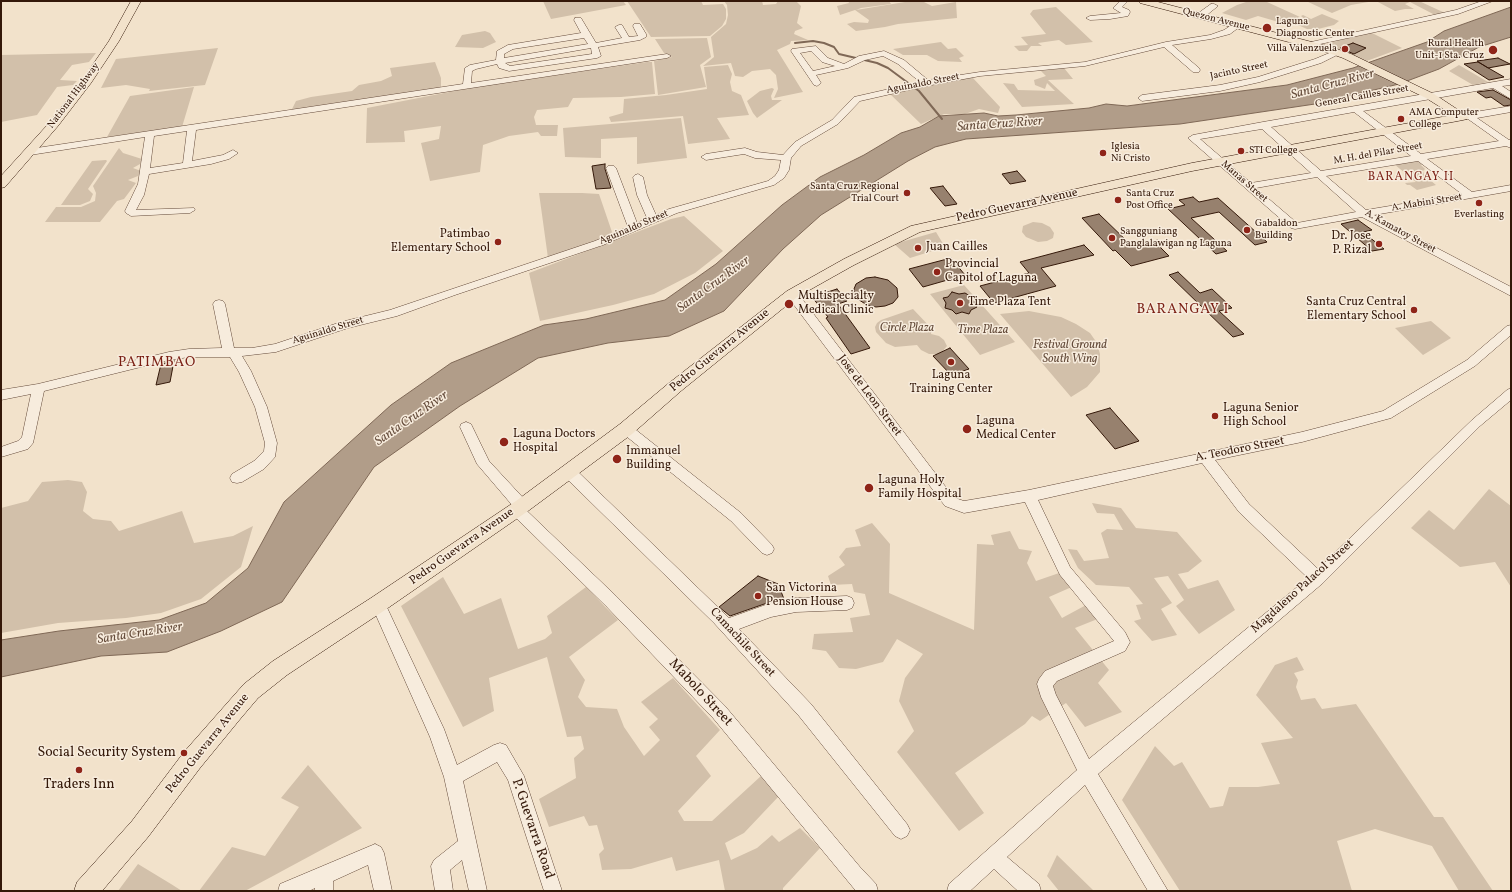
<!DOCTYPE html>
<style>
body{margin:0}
#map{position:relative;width:1512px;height:892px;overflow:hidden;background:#f2e2cb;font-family:Vollkorn,serif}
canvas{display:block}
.frame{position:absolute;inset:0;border:2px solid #341809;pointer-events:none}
</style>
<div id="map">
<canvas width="1512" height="892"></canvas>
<div class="frame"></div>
</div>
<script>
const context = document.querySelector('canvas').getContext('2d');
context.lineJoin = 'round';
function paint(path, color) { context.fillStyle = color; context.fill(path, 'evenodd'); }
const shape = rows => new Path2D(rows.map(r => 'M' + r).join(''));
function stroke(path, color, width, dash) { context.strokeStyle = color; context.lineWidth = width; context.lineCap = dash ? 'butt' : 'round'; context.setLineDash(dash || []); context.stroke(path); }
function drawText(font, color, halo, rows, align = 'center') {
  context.font = font + ' Vollkorn,serif'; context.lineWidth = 3; context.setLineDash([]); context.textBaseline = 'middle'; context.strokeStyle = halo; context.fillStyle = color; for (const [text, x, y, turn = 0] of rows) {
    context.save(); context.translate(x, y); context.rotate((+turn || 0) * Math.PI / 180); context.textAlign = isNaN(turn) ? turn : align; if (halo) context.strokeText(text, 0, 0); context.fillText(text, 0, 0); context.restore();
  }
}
paint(shape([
 [543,1,623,1,626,5,551,19],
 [627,1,701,1,703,5,723,4,726,9,726,19,722,26,710,36,651,37],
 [724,1,762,1,763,5,776,4,778,1,796,1,801,6,797,23,803,28,795,31,794,34,808,40,791,41,790,44,777,50,803,92,774,98,778,89,776,75,770,69,752,71,743,77,735,76,731,63,703,66,714,57,711,37,726,24,728,15,727,5],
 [848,1,889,1,891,4,861,8,856,10,911,1,924,2,932,6,956,2,957,18,898,24,885,27,856,31,847,24,854,22,868,23,869,20,855,10,840,15,837,6,849,3],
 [1249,1,1267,2,1300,17,1287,23,1282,23,1258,16,1246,20,1222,13,1237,5],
 [1306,1,1374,1,1351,5,1332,13],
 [1376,1,1419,1,1445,13,1435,15,1410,2,1405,4,1414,9,1405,9,1395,11],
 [1056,7,1093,42,1066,45,1059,40,1038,43,1042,46,1031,46,1027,51,1019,51,1014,46,1028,45,1021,37,1046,34,1030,14,1033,10],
 [1322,14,1339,21,1334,25,1318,29,1307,29,1298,25,1307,21,1301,16,1303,15,1311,19],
 [485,31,490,33,496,42,483,48,455,47,462,35],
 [1370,32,1402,48,1364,62,1326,44],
 [707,38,711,57,700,65,706,87,658,95,654,61,672,57,664,53,655,39],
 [941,42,948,49,956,48,964,56,959,58,962,62,938,61,927,55,903,55,893,49],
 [218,48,205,85,149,91,150,89,126,85,101,88,116,59],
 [96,53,89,62,72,65,60,80,77,81,73,85,57,87,37,115,1,122,1,55],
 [435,62,441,78,441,88,291,111,296,101,311,97,352,91,359,85,381,81,392,76,390,68],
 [647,62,652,62,655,94,621,97,573,98,568,107,537,110,534,117,536,125,558,125,557,136,541,136,538,132,509,136,483,145,480,172,430,181,421,143,439,139,441,126,404,131,405,142,366,143,367,108,475,87],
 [728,65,732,74,730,82,732,91,741,95,749,115,717,118,730,139,688,144,683,116,611,122,609,117,623,113,624,99,666,95,707,89,704,67],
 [1459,65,1488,82,1473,85,1449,71],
 [1064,68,1073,79,1048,80,1074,104,1022,107,1003,83,1014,84,1018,90,1055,91,1047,83,1045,89,1035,85,1034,80,1046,76,1041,71],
 [972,77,1000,107,998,113,979,109,965,114,944,114,921,124,890,94,919,86],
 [194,87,182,127,107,137,130,96],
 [772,88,774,89,771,96,772,100,782,100,757,118,753,113,747,101,760,91],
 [681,118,687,158,637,164,637,137,601,139,601,158,565,157,563,128],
 [119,148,123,153,142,159,140,164,133,168,141,171,138,176,128,180,136,183,124,199,117,201,100,222,45,222,56,207,81,207,95,201,96,193,93,186],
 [106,160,107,161,88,189,93,194,90,201,80,205,61,205,92,161],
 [1420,160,1426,164,1421,165,1425,169,1423,171,1424,175,1436,185,1417,190,1410,185,1407,185,1405,183,1416,182,1394,164],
 [539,193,582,193,599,194,613,235,548,258],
 [684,216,723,251,695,273,654,294,613,305,540,321,529,273,671,219],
 [1033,222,1042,223,1050,227,1054,233,1053,238,1047,241,1038,242,1026,237,1022,232,1023,226],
 [936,232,945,247,910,258,894,244],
 [964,285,1015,342,980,355,930,294],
 [913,309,932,329,931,334,939,336,944,340,947,346,942,352,938,354,929,354,921,350,917,345,895,347,886,343,876,332,875,327,877,323,881,320],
 [1029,311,1061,317,1076,324,1090,333,1097,343,1100,354,1100,372,1087,387,1071,397,1000,314],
 [1431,321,1451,338,1423,355,1395,328],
 [68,480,82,482,87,492,83,511,93,519,111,521,119,531,182,511,194,543,233,536,253,526,241,567,201,599,161,613,126,618,58,623,1,633,1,508,28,501,42,482],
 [1489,489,1511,506,1511,587,1495,562,1460,567,1411,528,1429,510,1454,530],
 [1092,503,1121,508,1136,528,1177,532,1202,561,1188,572,1178,574,1188,589,1218,580,1235,610,1199,634,1176,606,1184,600,1168,576,1154,578,1172,603,1161,609,1177,635,1152,641,1134,621,1141,619,1136,605,1143,604,1129,587,1096,585,1078,568,1068,549,1077,550,1084,561,1109,558,1101,533,1107,529,1123,530,1114,514,1097,513],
 [872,523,890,544,889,593,974,630,977,544,994,545,991,535,1010,531,1019,549,1032,551,1027,563,1036,581,1062,572,1074,586,1049,597,1062,618,1088,604,1100,618,1075,628,1109,670,1098,683,1122,712,1085,727,1066,703,1040,721,1032,716,1025,724,955,773,984,813,959,831,897,752,914,731,899,701,905,678,923,654,897,639,883,662,856,669,839,668,826,651,812,649,814,634,853,632,850,618,870,615,865,594,854,592,852,584,831,585,828,576,845,565,839,557,846,548,861,546,855,530],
 [443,577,464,614,501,598,518,649,545,639,552,633,547,616,586,587,618,620,569,657,585,680,578,697,586,707,617,709,624,727,644,756,660,740,649,727,658,719,641,702,673,678,720,730,696,756,711,776,678,811,684,821,712,821,761,776,779,796,744,833,725,843,731,860,757,848,772,835,779,842,800,828,820,848,783,888,783,891,725,891,719,860,676,871,672,857,631,869,602,870,599,854,604,849,597,825,589,826,584,816,549,827,539,799,576,778,574,758,584,749,581,736,567,737,547,657,489,678,494,711,463,727,401,606],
 [1297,657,1304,670,1294,673,1298,680,1296,687,1301,700,1315,698,1322,709,1356,704,1434,817,1443,817,1493,891,1459,891,1432,846,1375,829,1337,841,1352,891,1224,891,1223,890,1219,891,1180,891,1122,800,1155,746,1174,766,1182,762,1210,808,1223,806,1229,787,1258,787,1280,784,1261,743,1293,738,1256,695,1275,665],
 [308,765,362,828,245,891,199,891,232,847,265,856,299,807,281,798],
 [1057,855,1094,891,1059,891,1047,876],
 [138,864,171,884,182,891,118,891]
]), '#d2c0aa');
const water = shape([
 [1511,7,1511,37,1479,47,1439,69,1399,84,1315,104,1180,124,966,139,935,147,908,161,821,215,783,249,724,311,669,336,608,343,538,358,460,406,374,467,282,602,221,631,167,652,101,656,1,677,1,640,59,631,159,620,206,603,248,568,284,502,391,405,451,363,544,325,586,319,665,300,716,264,782,205,820,177,864,155,901,133,920,127,939,116,984,113,998,116,1016,115,1089,108,1106,104,1127,106,1287,85,1353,68,1427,42,1444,31,1511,7]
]);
paint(water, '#b19d89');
stroke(water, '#7f6856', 1);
stroke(shape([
 [795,43,813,41,824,43,834,47,839,54,877,63,888,68,919,91,942,119]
]), '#7f6856', 2);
const building = shape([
 [1353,43,1366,48,1354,54,1340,48,1353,43],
 [1498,58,1510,64,1488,68,1477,61,1498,58],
 [1478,62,1504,77,1489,80,1464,64,1478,62],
 [1493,90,1511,100,1511,105,1504,106,1491,97,1486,98,1477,92,1493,90],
 [605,164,605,169,611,188,596,189,592,166,605,164],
 [1017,171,1026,181,1010,184,1002,174,1017,171],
 [943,186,957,204,945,206,930,188,943,186],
 [1193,197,1199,202,1218,198,1267,242,1255,245,1219,212,1191,218,1227,251,1216,254,1168,209,1185,205,1179,200,1193,197],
 [1099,214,1132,246,1158,240,1164,246,1160,247,1169,256,1131,266,1115,250,1113,251,1082,218,1099,214],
 [1358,220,1372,230,1363,232,1384,249,1372,251,1341,224,1358,220],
 [1084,245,1094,255,1041,268,1056,286,994,303,980,286,1029,273,1020,262,1084,245],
 [951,258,965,275,923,287,909,269,951,258],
 [1178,272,1200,293,1212,289,1232,308,1219,311,1244,334,1233,337,1169,275,1178,272],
 [875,277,888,280,897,288,898,297,893,303,885,306,876,307,867,305,856,298,854,299,854,289,856,284,866,278,875,277],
 [837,289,847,301,838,304,870,348,851,354,826,318,828,317,812,297,837,289],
 [952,292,959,294,965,293,975,299,974,302,977,307,971,310,969,314,962,312,956,314,952,310,945,308,946,303,943,298,948,297,952,292],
 [950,348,969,369,951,375,933,356,950,348],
 [174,361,170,382,156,385,161,364,174,361],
 [1110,408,1139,441,1115,449,1086,415,1110,408],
 [758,576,778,584,784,599,770,602,730,616,719,607,758,576]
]);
paint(building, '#97816e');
stroke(building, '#341809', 1);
const minor = shape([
 [1120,1,1128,1,1122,7,1129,10,1130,12,1128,16,1110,19,1090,20,1086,18,1090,16,1121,13,1113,8,1120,1],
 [1482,1,1493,1,1458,14,1311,46,1307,44,1311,42,1456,10,1482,1],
 [1211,4,1214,4,1218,6,1203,18,1197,18,1197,14,1211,4],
 [575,18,581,18,596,43,622,38,615,27,619,25,622,25,629,37,638,36,633,26,634,24,640,24,646,34,646,37,640,40,598,47,601,56,597,58,509,71,499,68,497,64,476,69,472,71,471,83,667,54,671,56,667,58,196,130,192,161,223,155,233,150,238,153,229,159,211,164,149,174,144,195,136,210,194,208,195,210,190,213,131,216,126,213,125,211,138,184,145,137,30,155,25,152,30,149,463,84,465,68,470,65,496,60,497,51,508,45,581,33,574,20,575,18],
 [584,38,588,44,504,58,504,54,513,49,584,38],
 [591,48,592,54,510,66,505,63,591,48],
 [187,131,183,163,150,168,154,136,187,131],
 [1235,23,1238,23,1242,25,1230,34,1211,39,1172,45,1199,68,1200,70,1199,72,1193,72,1164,47,1085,66,980,76,926,86,860,101,838,124,801,146,791,158,789,170,784,178,774,185,677,213,603,245,455,295,397,316,348,328,276,352,242,356,251,371,267,407,277,443,275,457,264,469,242,482,237,483,232,482,230,478,232,474,254,461,264,451,265,443,255,407,239,372,230,357,189,357,169,360,44,391,33,443,28,449,1,457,1,447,18,441,22,437,31,394,1,400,1,390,38,384,169,352,189,349,222,348,213,304,215,301,219,300,223,301,225,304,234,348,252,348,275,344,341,322,390,310,595,241,628,227,606,168,608,166,614,166,616,168,637,223,647,218,637,195,633,177,635,175,638,174,643,177,647,195,656,215,669,209,768,181,775,176,779,170,781,160,755,158,744,154,706,160,701,157,706,154,745,148,757,152,783,155,795,142,832,120,854,97,920,82,898,64,883,56,865,60,848,68,816,75,821,83,817,86,814,85,791,51,792,49,816,46,828,58,844,64,859,56,884,51,904,60,928,80,980,72,1085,62,1166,42,1210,35,1224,30,1235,23],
 [811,51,822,62,835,66,813,71,800,53,811,51],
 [1334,51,1340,51,1341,53,1321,63,1260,82,1220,91,1142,101,1138,98,1142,95,1220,85,1258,77,1315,59,1334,51],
 [1511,79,1511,85,1502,86,1511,92,1511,99,1493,88,1363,111,1421,154,1499,141,1468,119,1462,119,1461,117,1462,115,1469,113,1511,106,1511,112,1477,118,1509,140,1511,139,1511,148,1506,146,1427,159,1472,192,1511,185,1511,191,1374,215,1511,287,1511,296,1362,217,1295,229,1291,228,1188,138,1193,135,1263,122,1511,79],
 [1354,112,1411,156,1321,171,1271,127,1354,112],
 [1262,129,1311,173,1251,183,1200,139,1262,129],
 [1418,161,1462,194,1366,210,1326,176,1418,161],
 [1317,177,1356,212,1297,223,1256,188,1317,177],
 [792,290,796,291,945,486,955,498,964,501,1029,490,1302,432,1383,411,1467,360,1507,326,1511,325,1511,335,1475,366,1391,418,1302,442,1215,460,1249,504,1318,569,1472,420,1507,390,1511,388,1511,400,1480,426,1323,583,1098,774,1168,891,1148,891,1085,785,1007,857,1039,884,1041,891,1018,891,994,869,970,891,947,891,949,884,1077,770,1041,697,1037,684,1039,679,1045,671,1114,641,1060,575,1025,502,964,513,945,506,788,297,786,294,788,291,792,290],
 [1202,463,1239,512,1308,578,1089,759,1056,695,1053,686,1057,681,1125,651,1130,642,1125,632,1070,567,1038,500,1202,463],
 [466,422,471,424,489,461,527,502,529,506,526,510,616,596,725,706,860,867,876,884,878,891,856,891,713,718,606,606,511,513,509,509,512,505,477,464,460,427,461,424,466,422],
 [626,424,631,426,741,513,772,545,774,549,772,553,767,555,762,553,731,521,621,432,620,429,621,426,626,424],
 [568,466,573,467,729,618,771,603,796,598,847,596,852,598,854,603,852,608,847,610,796,612,771,617,739,629,811,704,907,824,910,830,907,836,901,839,895,836,799,716,714,623,563,475,561,471,563,467,568,466],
 [378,597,383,599,444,729,457,765,494,745,500,743,506,745,524,776,562,891,544,891,508,780,497,762,463,781,487,891,469,891,462,860,450,870,453,891,435,891,431,866,434,860,458,841,444,777,430,737,371,604,373,599,378,597],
 [375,844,381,847,384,853,392,891,374,891,368,865,333,881,333,891,315,891,315,888,309,891,278,891,280,884,375,844]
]);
const major = shape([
 [131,1,141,1,119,41,91,83,58,126,5,187,1,188,1,176,50,122,83,79,109,41,131,1],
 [1138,1,1154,1,1331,47,1351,54,1434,94,1469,117,1467,119,1463,120,1192,171,920,232,854,265,797,297,681,391,632,434,528,511,385,610,287,675,258,698,241,718,200,768,148,837,102,891,74,891,77,882,132,821,184,752,244,684,273,661,371,598,516,501,620,424,669,383,787,291,844,259,911,226,1192,163,1453,115,1426,98,1343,58,1323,51,1140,3,1138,1]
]);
stroke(minor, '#644a3a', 1);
stroke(major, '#341809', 1);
paint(minor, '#f7ecdd');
paint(major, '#f2e2cb');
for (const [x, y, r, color] of [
 [1267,28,5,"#8f2418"],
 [1345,49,4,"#8f2418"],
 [1493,50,5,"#8f2418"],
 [1401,119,4,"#8f2418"],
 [1241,151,4,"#8f2418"],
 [1103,153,4,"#8f2418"],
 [907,193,4,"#8f2418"],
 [1118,200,4,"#8f2418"],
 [1479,203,4,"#8f2418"],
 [1247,230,4,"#8f2418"],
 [1112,238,4,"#8f2418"],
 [498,242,4,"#8f2418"],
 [1379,244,4,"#8f2418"],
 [918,248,4,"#8f2418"],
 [937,272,4,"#8f2418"],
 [960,303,4,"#8f2418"],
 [789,304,5,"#8f2418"],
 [1414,310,4,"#8f2418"],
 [951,362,4,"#8f2418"],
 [1215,416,4,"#8f2418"],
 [967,429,5,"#8f2418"],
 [504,442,5,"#8f2418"],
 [617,459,5,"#8f2418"],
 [869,488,5,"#8f2418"],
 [758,596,4,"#8f2418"],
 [184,753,4,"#8f2418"],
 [79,770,4,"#8f2418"]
]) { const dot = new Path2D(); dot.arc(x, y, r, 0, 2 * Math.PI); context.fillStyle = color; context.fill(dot); stroke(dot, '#f7ecdd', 1.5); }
drawText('10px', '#341809', '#f7ecdd', [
 ["Quezon Avenue",1216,20,14],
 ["Jacinto Street",1239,71,-12],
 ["Aguinaldo Street",923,84,-11],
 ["National Highway",74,96,-53],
 ["General Cailles Street",1362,97,-10],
 ["M. H. del Pilar Street",1378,154,-10],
 ["Manas Street",1244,182,41],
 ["A. Mabini Street",1427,203,-9],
 ["Aguinaldo Street",634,228,-23],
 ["A. Kamatoy Street",1400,232,29],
 ["Aguinaldo Street",328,331,-17]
]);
drawText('10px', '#341809', '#f7ecdd', [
 ["Laguna",1276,22],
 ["Diagnostic Center",1276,34],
 ["Rural Health",1484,44,"right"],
 ["Unit-1 Sta. Cruz",1484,56,"right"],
 ["Villa Valenzuela",1337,49,"right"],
 ["AMA Computer",1409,113],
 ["College",1409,125],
 ["Iglesia",1111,147],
 ["Ni Cristo",1111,159],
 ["STI College",1249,151],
 ["Santa Cruz Regional",899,187,"right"],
 ["Trial Court",899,199,"right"],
 ["Santa Cruz",1126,194],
 ["Post Office",1126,206],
 ["Everlasting",1479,215,"center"],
 ["Gabaldon",1255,224],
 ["Building",1255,236],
 ["Sangguniang",1120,232],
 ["Panglalawigan ng Laguna",1120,244]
], 'left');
context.letterSpacing = '1px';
drawText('12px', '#7a1f14', '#f7ecdd', [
 ["BARANGAY II",1411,178]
]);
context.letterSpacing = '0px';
drawText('12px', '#341809', '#f7ecdd', [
 ["Pedro Guevarra Avenue",1017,206,-12],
 ["Pedro Guevarra Avenue",720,351,-39],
 ["Jose de Leon Street",869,396,53],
 ["A. Teodoro Street",1240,450,-11],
 ["Pedro Guevarra Avenue",462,547,-35],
 ["Magdaleno Palacol Street",1303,587,-42],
 ["Camachile Street",742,643,47],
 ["Pedro Guevarra Avenue",208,744,-51]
]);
drawText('12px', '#341809', '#f7ecdd', [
 ["Patimbao",490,235,"right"],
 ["Elementary School",490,249,"right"],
 ["Dr. Jose",1371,237,"right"],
 ["P. Rizal",1371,251,"right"],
 ["Juan Cailles",926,248],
 ["Provincial",945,265],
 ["Capitol of Laguna",945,279],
 ["Multispecialty",798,297],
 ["Medical Clinic",798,311],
 ["Time Plaza Tent",968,303],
 ["Santa Cruz Central",1406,303,"right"],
 ["Elementary School",1406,317,"right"],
 ["Laguna",951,376,"center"],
 ["Training Center",951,390,"center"],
 ["Laguna Senior",1223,409],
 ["High School",1223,423],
 ["Laguna",976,422],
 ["Medical Center",976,436],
 ["Laguna Doctors",513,435],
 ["Hospital",513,449],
 ["Immanuel",626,452],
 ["Building",626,466],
 ["Laguna Holy",878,481],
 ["Family Hospital",878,495],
 ["San Victorina",766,589],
 ["Pension House",766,603]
], 'left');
drawText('italic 12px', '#634a39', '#f7ecdd', [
 ["Circle Plaza",907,329],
 ["Time Plaza",983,331],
 ["Festival Ground",1070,346],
 ["South Wing",1070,360]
]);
drawText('italic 13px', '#664d3c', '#f7ecdd', [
 ["Santa Cruz River",1333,85,-15],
 ["Santa Cruz River",1000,125,-4],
 ["Santa Cruz River",714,285,-36],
 ["Santa Cruz River",412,419,-35],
 ["Santa Cruz River",140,634,-9]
]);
context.letterSpacing = '1px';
drawText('14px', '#7a1f14', '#f7ecdd', [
 ["BARANGAY I",1183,310],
 ["PATIMBAO",157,363]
]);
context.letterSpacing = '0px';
drawText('14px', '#341809', '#f7ecdd', [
 ["Mabolo Street",700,693,47],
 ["P. Guevarra Road",532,829,71]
]);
drawText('14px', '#341809', '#f7ecdd', [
 ["Social Security System",176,753],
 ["Traders Inn",79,785,"center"]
], 'right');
</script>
